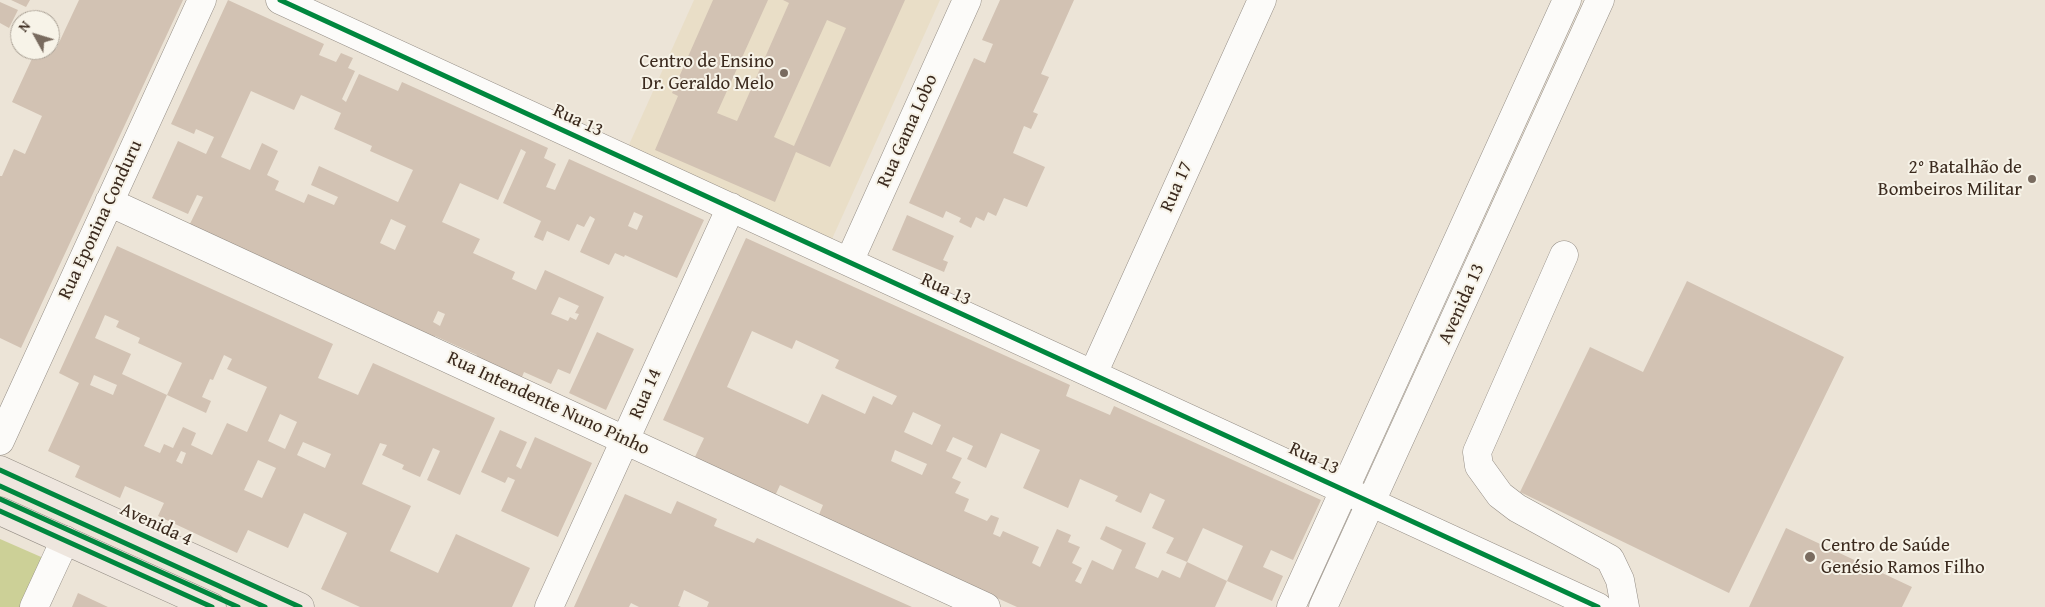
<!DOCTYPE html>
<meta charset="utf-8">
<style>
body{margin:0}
#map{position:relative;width:2045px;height:607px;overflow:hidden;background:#ece4d7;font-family:"Gentium Book Plus",serif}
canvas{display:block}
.north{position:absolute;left:10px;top:10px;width:50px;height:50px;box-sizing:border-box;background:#f7f3e8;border:1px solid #aca397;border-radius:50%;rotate:309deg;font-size:14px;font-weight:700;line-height:20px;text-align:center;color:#3b2a1e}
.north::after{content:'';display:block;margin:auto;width:18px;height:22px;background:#796b5f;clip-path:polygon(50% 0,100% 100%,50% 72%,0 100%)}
</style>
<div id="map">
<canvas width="2045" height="607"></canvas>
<div class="north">N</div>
</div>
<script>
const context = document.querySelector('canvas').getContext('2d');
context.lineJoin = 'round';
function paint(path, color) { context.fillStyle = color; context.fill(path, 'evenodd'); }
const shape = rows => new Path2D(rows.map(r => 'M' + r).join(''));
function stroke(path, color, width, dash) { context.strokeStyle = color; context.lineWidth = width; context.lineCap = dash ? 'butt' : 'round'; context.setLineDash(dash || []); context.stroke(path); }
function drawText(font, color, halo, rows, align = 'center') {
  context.font = font + ' "Gentium Book Plus",serif'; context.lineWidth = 4; context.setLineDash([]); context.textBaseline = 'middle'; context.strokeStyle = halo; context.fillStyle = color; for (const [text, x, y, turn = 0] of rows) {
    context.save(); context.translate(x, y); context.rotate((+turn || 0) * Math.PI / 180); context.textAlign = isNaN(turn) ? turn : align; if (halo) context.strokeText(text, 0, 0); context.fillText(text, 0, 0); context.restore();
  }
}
paint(shape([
 [694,0,940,0,832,239,628,147]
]), '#e9dec7');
paint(shape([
 [0,539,48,560,25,607,0,607]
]), '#ccd097');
paint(shape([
 [11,0,30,0,26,7],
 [79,0,183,0,21,348,0,338,0,176,2,176,14,149,25,154,42,116,12,102,36,50,50,50,50,46,56,49],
 [228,0,324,44,319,55,336,62,341,53,353,58,348,68,355,71,342,99,346,102,359,74,398,91,402,82,548,148,544,158,556,164,546,187,555,190,569,159,704,220,677,278,625,255,624,257,615,253,609,265,580,252,595,219,590,216,584,227,577,224,569,241,547,231,543,241,534,237,541,221,503,203,526,152,521,149,498,200,460,183,442,222,480,239,473,253,515,272,512,279,536,290,545,270,604,297,570,374,558,369,551,384,524,372,520,382,474,361,477,355,435,336,431,344,186,232,203,197,197,195,188,214,152,198,178,141,206,154,214,137,196,129,194,134,171,124],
 [251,91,294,110,301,95,341,113,334,129,372,146,370,151,413,170,398,202,319,166,311,185,338,197,334,205,308,194,304,203,275,190,279,181,267,175,278,151,262,143,250,170,221,157],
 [634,212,643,216,637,230,628,226],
 [391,219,406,226,395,250,380,243],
 [559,297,579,306,575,313,579,314,576,320,570,317,568,321,551,314],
 [438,311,445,314,440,326,433,322],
 [713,0,768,0,717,113,737,121,789,3,783,0,905,0,830,167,796,152,775,202,655,150,678,96,672,93],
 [827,20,846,28,794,146,774,137],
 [1000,0,1074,0,1041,74,1049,77,1033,112,1038,114,1031,129,1024,126,1013,153,1045,167,1027,207,1004,198,996,216,988,212,984,221,976,217,971,228,959,222,961,218,946,211,943,218,909,203,974,58,985,63,993,44,982,40],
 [0,2,18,10,9,28,0,23],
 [907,215,954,236,943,260,948,262,944,272,892,250],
 [746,238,1070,385,1066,396,1110,415,1114,406,1321,500,1293,560,1271,550,1263,567,1283,576,1272,601,1227,581,1243,546,1203,528,1187,562,1166,553,1174,538,1152,528,1165,500,1150,493,1141,513,1115,501,1118,496,1080,479,1068,508,1023,488,1040,450,1001,433,986,468,967,459,973,446,953,437,946,451,962,458,952,478,961,482,955,493,969,499,964,511,987,521,991,515,999,518,993,534,1000,537,1003,531,1039,547,1032,563,1040,567,1057,529,1071,535,1068,542,1080,547,1072,563,1082,568,1075,581,1081,584,1092,560,1113,570,1122,550,1100,539,1106,526,1146,543,1135,568,1158,578,1162,570,1180,578,1187,562,1227,581,1215,607,1017,607,818,517,823,505,780,485,774,498,693,461,704,438,663,420],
 [752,331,792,349,796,340,839,360,835,368,897,396,892,405,873,396,865,414,822,394,808,424,727,387],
 [913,412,941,425,932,445,904,432],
 [895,450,927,464,922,475,891,461],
 [117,246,333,344,318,378,358,395,373,363,495,418,460,495,427,480,440,451,433,448,420,477,402,469,404,465,382,455,387,445,380,443,362,484,411,506,390,551,438,573,456,534,530,568,512,607,360,607,321,589,347,533,304,513,288,548,248,530,237,553,158,516,164,503,125,486,120,498,75,477,80,466,48,451,79,383,59,373],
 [105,315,119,321,116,327,140,338,138,343,182,363,167,395,206,413,211,401,202,397,210,379,213,380,224,355,232,359,227,369,267,387,247,432,227,423,212,455,191,445,196,433,183,427,173,448,164,444,160,453,144,446,167,395,122,374,131,354,95,338],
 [94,375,117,385,113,395,90,385],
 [280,414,297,422,285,449,268,441],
 [303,442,331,454,325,468,297,455],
 [181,451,186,453,182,464,176,461],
 [258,460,276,468,262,498,244,490],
 [1687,281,1844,357,1729,593,1520,492,1590,347,1643,372],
 [597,332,634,349,606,410,569,393],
 [500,430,527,442,516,466,521,469,535,437,592,463,558,537,501,511,515,480,508,477,505,483,481,472],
 [625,494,671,514,677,501,717,519,714,526,754,543,757,538,912,607,707,607,709,602,684,590,678,606,681,607,639,607,631,603,629,607,574,607],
 [1786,528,1912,587,1902,607,1749,607],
 [78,593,108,607,72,607]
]), '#d2c2b3');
const minor = shape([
 [280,0,1598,607],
 [109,202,986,607],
 [1564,255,1477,452,1479,466,1500,495,1517,508,1610,559,1620,580,1625,607],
 [849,262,967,0],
 [1093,374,1262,0],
 [0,441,202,0],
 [34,607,65,540],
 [549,607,731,207],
 [1291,607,1567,0],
 [1323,607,1600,0]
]);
const major = shape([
 [0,470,300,607],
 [0,511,212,607]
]);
stroke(minor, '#958e86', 29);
stroke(major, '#958e86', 29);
stroke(minor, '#fcfbf9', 28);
stroke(major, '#eee6de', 28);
stroke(shape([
 [280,0,1598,607],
 [0,470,300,607],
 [0,486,265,607],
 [0,499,238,607],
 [0,511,212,607]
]), '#00873e', 5);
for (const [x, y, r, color] of [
 [784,73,5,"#796b5f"],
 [2032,179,5,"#796b5f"],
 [1810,557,6,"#796b5f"]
]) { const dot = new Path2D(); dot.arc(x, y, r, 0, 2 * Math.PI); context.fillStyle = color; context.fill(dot); stroke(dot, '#f7f3e8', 2); }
drawText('19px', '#3b2a1e', '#f7f3e8', [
 ["Centro de Ensino",774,62],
 ["Dr. Geraldo Melo",774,84],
 ["2° Batalhão de",2022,168],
 ["Bombeiros Militar",2022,190],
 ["Centro de Saúde",1821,546,"left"],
 ["Genésio Ramos Filho",1821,568,"left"]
], 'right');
drawText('19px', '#3b2a1e', '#f7f3e8', [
 ["Rua 13",578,121,25],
 ["Rua Gama Lobo",908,131,-66],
 ["Rua 17",1177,187,-66],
 ["Rua Eponina Conduru",101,220,-65],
 ["Rua 13",946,290,25],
 ["Avenida 13",1462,304,-66],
 ["Rua 14",646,394,-66],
 ["Rua Intendente Nuno Pinho",548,404,25],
 ["Rua 13",1314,459,25],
 ["Avenida 4",156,525,25]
]);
</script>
